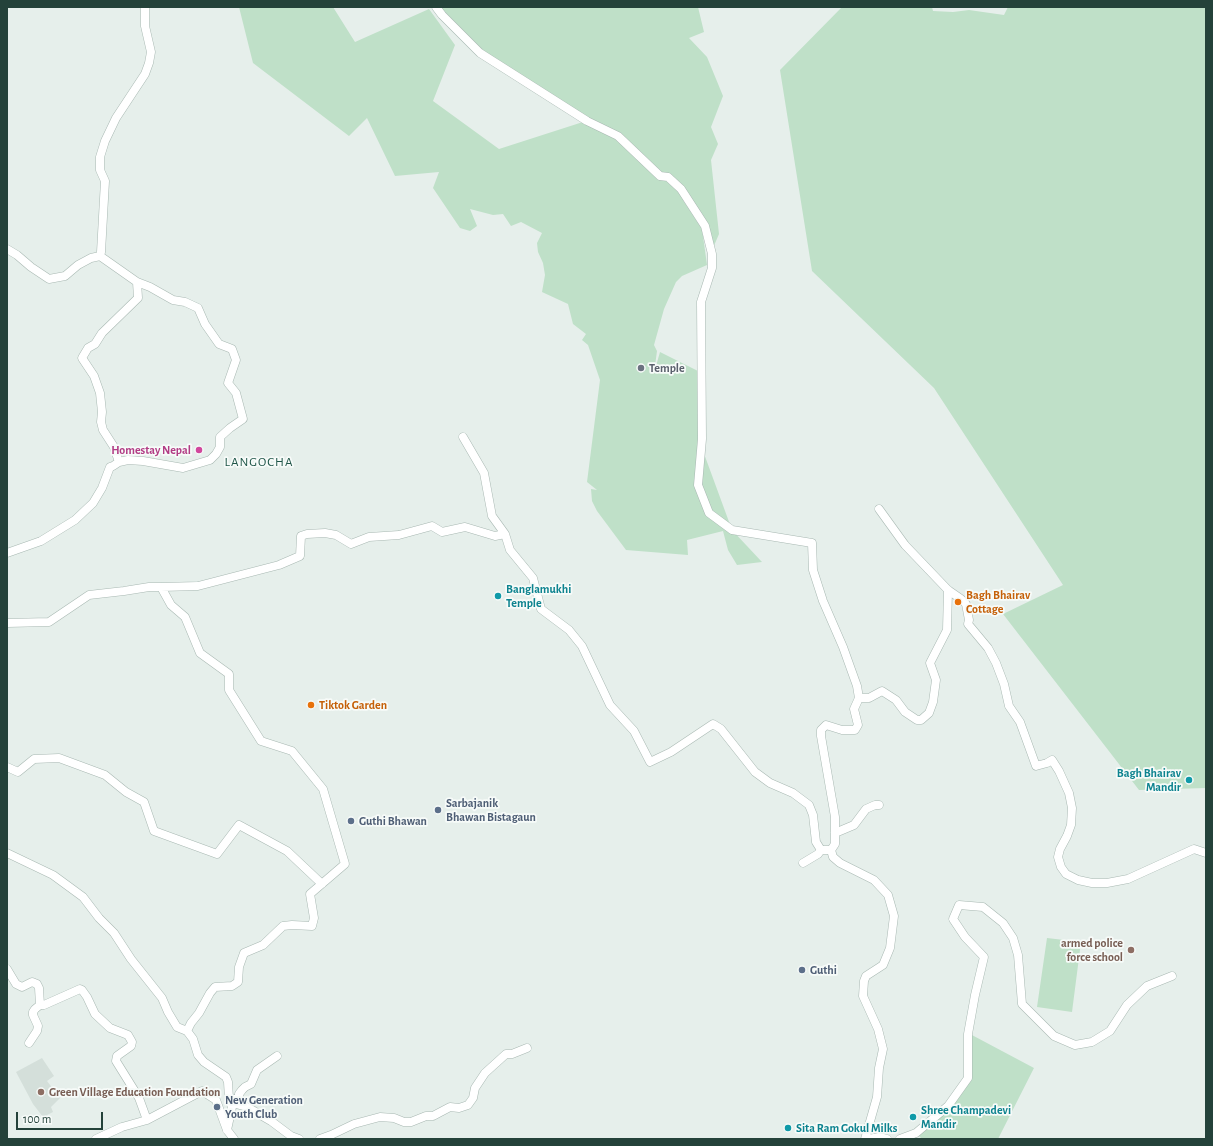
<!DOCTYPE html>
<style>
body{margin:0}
#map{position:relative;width:1213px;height:1146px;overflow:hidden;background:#e6efeb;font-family:"Alegreya Sans",sans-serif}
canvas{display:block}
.frame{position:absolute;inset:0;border:8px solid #24423a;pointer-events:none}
.scale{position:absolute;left:16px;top:1112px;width:87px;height:18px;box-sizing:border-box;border:2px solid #24423a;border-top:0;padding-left:5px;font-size:12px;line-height:14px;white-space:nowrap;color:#24423a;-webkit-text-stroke:3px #f7fbf9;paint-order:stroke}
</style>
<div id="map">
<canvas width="1213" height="1146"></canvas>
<div class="frame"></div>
<div class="scale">100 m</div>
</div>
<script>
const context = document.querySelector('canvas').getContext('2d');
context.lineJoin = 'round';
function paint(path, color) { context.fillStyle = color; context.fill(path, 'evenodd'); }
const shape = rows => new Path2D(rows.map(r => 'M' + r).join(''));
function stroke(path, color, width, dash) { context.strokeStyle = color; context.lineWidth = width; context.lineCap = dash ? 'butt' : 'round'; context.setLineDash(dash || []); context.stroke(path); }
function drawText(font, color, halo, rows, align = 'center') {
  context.font = font + ' "Alegreya Sans",sans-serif'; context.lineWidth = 3.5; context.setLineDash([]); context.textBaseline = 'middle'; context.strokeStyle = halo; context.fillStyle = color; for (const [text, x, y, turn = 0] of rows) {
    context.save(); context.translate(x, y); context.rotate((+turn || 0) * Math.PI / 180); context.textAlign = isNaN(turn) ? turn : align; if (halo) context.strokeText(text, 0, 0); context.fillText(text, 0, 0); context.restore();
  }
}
paint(shape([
 [42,1058,54,1076,47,1081,60,1098,51,1107,53,1112,43,1117,33,1104,16,1072]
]), '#d4dfda');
paint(shape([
 [239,7,333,7,355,42,429,9,455,45,433,101,499,149,586,121,484,53,440,7,698,7,704,32,689,38,707,57,723,96,711,127,718,144,711,160,719,234,713,248,707,226,683,200,702,229,707,265,682,276,676,282,664,309,654,345,657,351,654,373,660,352,702,373,699,440,732,530,762,562,737,565,728,550,723,531,687,540,688,555,626,550,597,511,592,501,591,489,597,490,587,482,600,380,588,345,582,340,586,334,573,324,568,304,542,292,545,275,543,263,538,252,537,243,542,233,521,222,511,226,503,214,493,215,470,209,477,226,470,231,460,228,433,188,439,172,395,176,367,118,349,136,253,63],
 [842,7,932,7,933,11,953,12,969,10,1004,15,1008,7,1206,7,1206,788,1139,790,1003,614,1063,585,934,388,812,271,780,70],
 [1047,938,1081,942,1072,1012,1037,1007],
 [970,1034,1034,1068,998,1139,922,1139,916,1133,969,1080]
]), '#bfe0c8');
const minor = shape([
 [436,7,442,15,480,53,587,121,618,136,660,176,668,177,681,189,705,226,712,254,712,268,701,302,702,439,698,485,709,513,732,530,812,543,813,570,823,601,843,647,857,686,859,698,854,709,858,725,855,730,842,730,826,725,821,730,821,736,835,817,835,844,831,850,833,857,840,863,874,880,888,895,894,916,890,948,883,965,866,976,864,981,863,996,878,1029,883,1049,879,1068,877,1097,865,1139],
 [7,249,17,255,31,267,49,279,65,276,78,265,91,258,100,256,137,282,150,287,173,300,185,302,198,308,205,324,219,344,232,349,236,360,228,383,236,393,243,419,230,428,220,437,220,447,216,454,210,460,183,468,143,461,128,460,119,462,113,466,110,467,102,488,93,503,75,520,41,541,7,553],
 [100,256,101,252,105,181,100,170,100,157,105,141,116,118,145,74,149,63,151,52,145,26,145,7],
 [463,437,484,473,492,516,505,534],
 [119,462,114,447,103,430,101,422,102,412,100,393,94,376,82,358,88,348,95,344,102,333,138,298,137,282],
 [879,509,905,545,948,590,961,599,966,604,969,620,968,624,988,648,996,663,1004,684,1009,706,1020,722,1036,766,1047,763,1052,760,1059,771,1069,793,1072,808,1071,825,1067,836,1060,849,1058,857,1061,867,1066,874,1078,880,1092,883,1107,883,1128,879,1194,849,1206,853],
 [161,587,198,586,279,565,300,556,301,536,307,534,325,533,336,535,351,544,369,537,399,535,432,526,442,532,465,527,495,536,505,534,510,550,533,578,541,609,569,630,582,646,610,705,634,731,650,762,671,752,713,724,721,729,755,772,770,783,793,793,809,805,813,815,816,842,821,850,831,850],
 [7,623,49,622,89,595,124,591,149,587,161,587,171,605,185,617,200,653,229,674,229,690,261,741,292,751,323,789,345,864,310,894,314,918,312,926,292,925,283,926,263,945,244,953,239,967,238,982,232,986,215,987,210,993,199,1013,191,1023,187,1031,193,1039,198,1055,204,1062,226,1077,228,1082,229,1099,232,1107,227,1130],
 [859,698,869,698,882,691,896,700,905,712,917,720,921,720,929,713,933,702,936,680,930,663,947,630,948,590],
 [7,767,18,772,34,759,59,758,105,775,126,792,144,802,154,831,217,854,239,825,287,851,322,884],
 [835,833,854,825,866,809,875,805,879,805],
 [7,853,53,875,83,897,99,918,114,933,131,959,162,998,168,1012,177,1027,187,1031],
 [803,863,818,854,821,850],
 [7,969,16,984,22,987,32,982,37,984,39,988,40,1005,44,1005,80,989,82,990,87,997,95,1014,110,1028,128,1035,132,1042,131,1046,117,1056,116,1061,139,1098,147,1120],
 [29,1043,37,1031,38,1026,33,1015,33,1012,35,1009,40,1005],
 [229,1099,236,1104,247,1107,271,1121,291,1136,299,1139],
 [230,1099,239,1099,239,1094,242,1090,245,1087,251,1084,257,1070,277,1056],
 [96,1139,122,1127,147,1120,202,1091,216,1100,227,1130,234,1139],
 [320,1139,331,1135,354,1124,380,1117,394,1118,404,1122,411,1122,426,1116,433,1116,450,1107,459,1108,468,1105,473,1098,475,1088,485,1073,506,1054,512,1054,527,1048],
 [869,1139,879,1137,887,1139],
 [900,1139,916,1133,948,1106,968,1078,968,1034,975,995,984,957,965,937,953,919,959,905,983,907,1003,923,1013,938,1018,955,1022,1004,1054,1036,1075,1045,1092,1042,1110,1031,1127,1005,1147,986,1172,976]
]);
stroke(minor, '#a8b8b2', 9);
stroke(minor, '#fff', 8);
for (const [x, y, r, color] of [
 [641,368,4,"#6b7280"],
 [199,450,4,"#d1479c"],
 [498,596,4,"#0f9aa8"],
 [958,602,4,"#e8710a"],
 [311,705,4,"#e8710a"],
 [1189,780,4,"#0f9aa8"],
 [438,810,4,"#5c6f8a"],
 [351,821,4,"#5c6f8a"],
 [1131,950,4,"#8d6e63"],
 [802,970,4,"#5c6f8a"],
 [41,1092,4,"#8d6e63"],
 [217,1107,4,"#5c6f8a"],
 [913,1117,4,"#0f9aa8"],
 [788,1128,4,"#0f9aa8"]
]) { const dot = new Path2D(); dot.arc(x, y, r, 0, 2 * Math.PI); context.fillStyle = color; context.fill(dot); stroke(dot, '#f7fbf9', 1.5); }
drawText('bold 12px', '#5b616d', '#f7fbf9', [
 ["Temple",649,368]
], 'left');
drawText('bold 12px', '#b23c85', '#f7fbf9', [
 ["Homestay Nepal",191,450]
], 'right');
drawText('bold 12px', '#0d838f', '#f7fbf9', [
 ["Banglamukhi",506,589],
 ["Temple",506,603],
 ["Bagh Bhairav",1181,773,"right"],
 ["Mandir",1181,787,"right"],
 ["Shree Champadevi",921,1110],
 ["Mandir",921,1124],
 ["Sita Ram Gokul Milks",796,1128]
], 'left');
drawText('bold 12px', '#c56008', '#f7fbf9', [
 ["Bagh Bhairav",966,595],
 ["Cottage",966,609],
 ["Tiktok Garden",319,705]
], 'left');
drawText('bold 12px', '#4e5e75', '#f7fbf9', [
 ["Sarbajanik",446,803],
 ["Bhawan Bistagaun",446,817],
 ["Guthi Bhawan",359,821],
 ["Guthi",810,970],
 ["New Generation",225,1100],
 ["Youth Club",225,1114]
], 'left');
drawText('bold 12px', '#785e54', '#f7fbf9', [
 ["armed police",1123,943],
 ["force school",1123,957],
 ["Green Village Education Foundation",49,1092,"left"]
], 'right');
context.letterSpacing = '1px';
drawText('13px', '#1f5548', '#f7fbf9', [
 ["LANGOCHA",259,462]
]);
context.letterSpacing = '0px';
</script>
